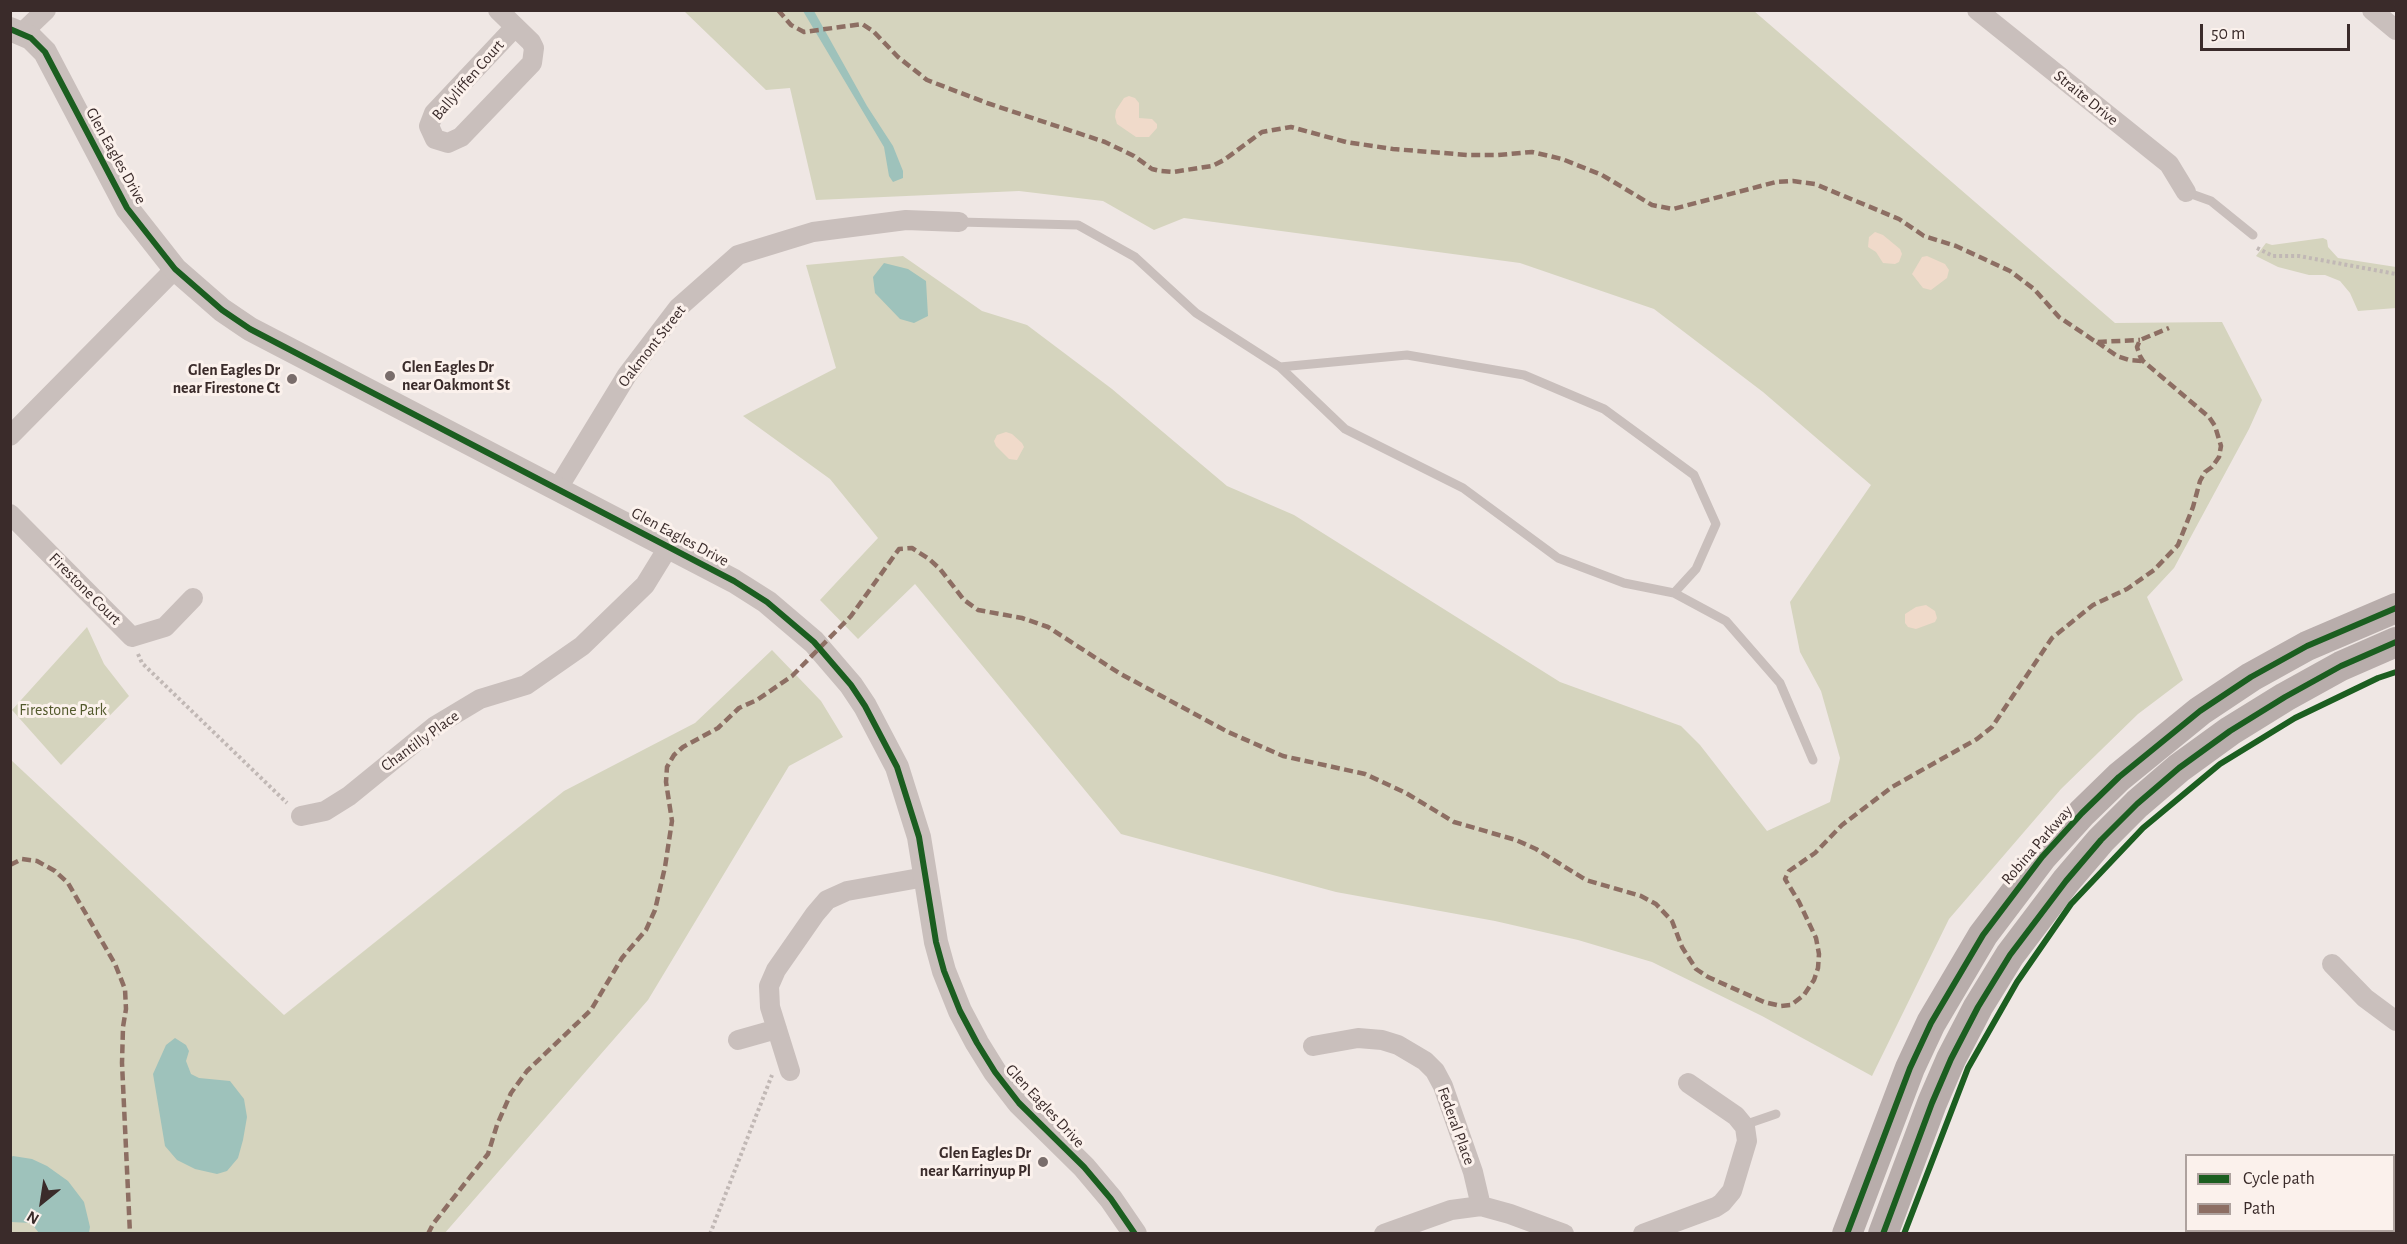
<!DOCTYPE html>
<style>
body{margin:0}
#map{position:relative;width:2407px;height:1244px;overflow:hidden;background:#efe7e4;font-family:"Alegreya Sans",sans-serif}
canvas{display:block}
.frame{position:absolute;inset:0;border:12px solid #3a2b2a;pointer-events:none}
.legend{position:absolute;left:2185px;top:1154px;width:210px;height:78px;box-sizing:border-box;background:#fbf1ec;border:2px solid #aea29e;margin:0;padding:8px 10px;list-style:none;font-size:18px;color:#3a2b2a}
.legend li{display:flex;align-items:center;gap:12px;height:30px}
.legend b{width:30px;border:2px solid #aea29e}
.north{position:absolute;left:12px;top:1172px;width:60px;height:60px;-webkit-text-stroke:4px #fbf1ec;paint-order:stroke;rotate:210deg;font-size:16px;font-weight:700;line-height:24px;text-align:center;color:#3a2b2a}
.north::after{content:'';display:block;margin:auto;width:21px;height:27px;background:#3a2b2a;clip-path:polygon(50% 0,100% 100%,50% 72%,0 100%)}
.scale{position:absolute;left:2200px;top:24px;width:150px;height:27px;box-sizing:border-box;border:3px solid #3a2b2a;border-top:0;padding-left:8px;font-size:18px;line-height:21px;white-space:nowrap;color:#3a2b2a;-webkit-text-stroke:4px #fbf1ec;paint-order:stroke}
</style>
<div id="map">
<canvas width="2407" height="1244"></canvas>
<div class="frame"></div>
<ul class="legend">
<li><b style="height:8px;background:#1b5e20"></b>Cycle path</li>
<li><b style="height:8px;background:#8d6e63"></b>Path</li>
</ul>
<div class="north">N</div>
<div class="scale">50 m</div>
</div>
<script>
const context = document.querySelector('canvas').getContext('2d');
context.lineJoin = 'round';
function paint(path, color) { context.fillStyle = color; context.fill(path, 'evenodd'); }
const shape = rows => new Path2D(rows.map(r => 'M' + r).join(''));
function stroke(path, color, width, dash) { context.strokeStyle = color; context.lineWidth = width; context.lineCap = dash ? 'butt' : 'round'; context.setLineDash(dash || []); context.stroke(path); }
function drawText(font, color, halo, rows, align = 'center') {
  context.font = font + ' "Alegreya Sans",sans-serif'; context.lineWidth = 6; context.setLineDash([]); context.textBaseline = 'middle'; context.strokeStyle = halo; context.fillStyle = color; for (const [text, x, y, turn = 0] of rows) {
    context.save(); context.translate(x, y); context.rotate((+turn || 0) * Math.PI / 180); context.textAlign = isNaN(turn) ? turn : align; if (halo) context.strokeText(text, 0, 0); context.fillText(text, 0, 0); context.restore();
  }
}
paint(shape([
 [684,11,1754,11,2115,323,2222,322,2262,400,2249,429,2174,568,2147,597,2183,680,2138,714,2061,789,1949,919,1872,1076,1762,1016,1652,962,1578,940,1495,921,1336,892,1121,834,915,584,858,639,820,600,878,538,830,479,743,416,836,368,806,265,903,256,982,311,1027,325,1112,389,1227,486,1294,515,1560,682,1681,726,1700,745,1767,831,1830,802,1840,758,1821,691,1800,652,1790,602,1871,485,1763,392,1654,309,1520,263,1184,218,1154,230,1103,201,1019,191,816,200,790,88,766,90],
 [2323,238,2327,240,2328,247,2338,258,2396,267,2396,308,2358,311,2350,293,2340,281,2325,275,2309,275,2278,267,2256,256,2266,243,2272,245],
 [87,627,104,664,129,696,61,765,12,710],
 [772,650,821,701,843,737,789,766,648,1000,444,1234,11,1233,10,759,284,1015,564,791,695,723]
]), '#d5d4be');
paint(shape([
 [1129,96,1135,98,1139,103,1139,118,1152,119,1157,124,1157,128,1149,137,1136,137,1117,124,1115,117,1116,110,1124,98],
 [1875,232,1883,235,1900,249,1902,254,1899,262,1895,264,1883,263,1876,252,1868,247,1869,237],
 [1927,256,1945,264,1949,270,1947,278,1931,290,1923,288,1912,274,1922,257],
 [1006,432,1012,434,1022,443,1024,447,1017,460,1009,459,996,446,994,441,997,435],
 [1926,605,1935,611,1937,618,1935,622,1916,629,1908,627,1905,623,1905,614,1916,607]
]), '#f0daca');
paint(shape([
 [803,11,814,11,867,106,893,146,903,171,903,178,893,182,889,176,884,147],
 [884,263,908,269,926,281,928,316,914,323,900,319,875,293,873,277],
 [175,1038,186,1045,189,1051,186,1061,191,1074,199,1078,230,1081,244,1099,247,1117,243,1140,238,1158,227,1171,217,1174,195,1169,177,1160,165,1146,153,1074,166,1045],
 [13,1156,32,1159,47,1166,68,1181,84,1202,90,1227,89,1233,39,1233,31,1223,11,1222,10,1158]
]), '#9ec2bb');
stroke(shape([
 [2257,248,2273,256,2299,256,2396,274],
 [138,654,142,663,287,803],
 [710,1234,772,1075]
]), '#c1b8b5', 4, [3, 3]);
stroke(shape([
 [2186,192,2211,201,2253,235],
 [959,222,1078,225,1135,257,1196,313,1280,367],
 [1407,355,1524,375,1604,409,1694,475,1716,524,1696,569,1674,593,1624,583,1558,558,1463,488,1345,429,1280,367,1407,355],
 [1674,593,1726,621,1780,683,1813,760],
 [1744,1125,1776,1114]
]), '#c9bfbc', 9);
stroke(shape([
 [498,10,531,42,534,48,532,63,461,137,448,143,435,139,429,126,434,113,515,27],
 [1977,10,2169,164,2186,192],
 [2372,10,2396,30],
 [23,32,46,10],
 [10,436,175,269],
 [558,488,627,375,678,308,738,255,813,232,906,220,959,222],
 [10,514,132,637,165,627,193,598],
 [301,816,325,811,349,796,435,726,480,699,526,685,582,646,645,585,669,546],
 [2332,964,2365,998,2396,1021],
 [738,1040,777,1029],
 [1313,1046,1358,1038,1382,1040,1398,1045,1425,1061,1435,1071,1443,1086,1473,1172,1481,1206],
 [790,1071,770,1007,769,986,776,970,815,914,827,900,847,891,925,877],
 [1384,1234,1451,1210,1481,1206,1510,1214,1564,1234],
 [1643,1234,1716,1207,1722,1203,1732,1191,1747,1141,1745,1127,1736,1116,1688,1083]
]), '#c9bfbc', 20);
stroke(shape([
 [10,29,31,38,45,52,127,208,175,269,222,310,250,329,734,581,767,602,814,642,851,685,865,706,897,767,919,837,936,942,944,971,960,1011,977,1043,995,1072,1019,1103,1084,1167,1111,1199,1135,1234]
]), '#c9bfbc', 24);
stroke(shape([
 [1847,1234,1910,1068,1931,1023,1983,935,2042,857,2082,813,2119,777,2200,711,2251,677,2307,646,2396,608],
 [1883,1234,1932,1103,1951,1059,1978,1007,2010,955,2066,881,2101,840,2137,804,2179,768,2230,731,2285,697,2341,666,2396,642]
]), '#b8adab', 30);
stroke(shape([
 [778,10,791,25,804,32,862,24,873,31,898,57,927,80,987,103,1105,142,1134,156,1152,169,1160,171,1173,172,1212,166,1224,160,1262,132,1291,127,1346,142,1393,149,1468,155,1498,155,1532,152,1562,159,1602,175,1652,205,1673,209,1776,182,1793,181,1815,184,1899,219,1924,236,1956,246,2010,271,2034,289,2059,317,2096,342,2140,340],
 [2097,342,2117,356,2129,360,2143,361],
 [10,865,22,859,37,861,55,871,68,883,115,964,125,989,126,1009,123,1027,122,1063,130,1234],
 [428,1234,433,1224,488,1154,497,1125,511,1093,527,1071,591,1010,622,958,646,930,655,910,665,867,672,821,666,782,667,767,674,755,683,747,718,728,739,708,757,700,792,676,851,616,899,549,912,548,929,559,940,569,964,600,978,610,1022,618,1048,627,1119,673,1228,732,1283,756,1365,774,1406,793,1454,822,1516,840,1536,849,1586,880,1641,896,1656,904,1672,921,1682,947,1696,969,1708,977,1764,1002,1781,1006,1791,1005,1804,995,1814,980,1818,968,1819,954,1816,938,1799,902,1785,879,1789,871,1815,853,1842,825,1892,787,1977,739,1992,727,2052,638,2093,605,2127,589,2154,570,2178,545,2193,507,2200,481,2205,472,2212,467,2219,457,2221,446,2215,426,2209,417,2143,361,2140,356,2137,347,2140,340,2169,328]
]), '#8d6e63', 4.5, [9, 4.5]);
stroke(shape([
 [10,29,31,38,45,52,127,208,175,269,222,310,250,329,734,581,767,602,814,642,851,685,865,706,897,767,919,837,936,942,944,971,960,1011,977,1043,995,1072,1019,1103,1084,1167,1111,1199,1135,1234],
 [1847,1234,1910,1068,1931,1023,1983,935,2042,857,2082,813,2119,777,2200,711,2251,677,2307,646,2396,608],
 [1883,1234,1932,1103,1951,1059,1978,1007,2010,955,2066,881,2101,840,2137,804,2179,768,2230,731,2285,697,2341,666,2396,642],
 [1904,1234,1968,1068,2017,982,2071,904,2143,828,2220,764,2295,718,2378,678,2396,672]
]), '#1b5e20', 6);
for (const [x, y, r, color] of [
 [390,376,6,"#796d6b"],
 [292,379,6,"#796d6b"],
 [1043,1162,6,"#796d6b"]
]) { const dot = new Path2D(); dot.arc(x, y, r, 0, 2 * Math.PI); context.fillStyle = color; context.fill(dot); stroke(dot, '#fbf1ec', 2); }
drawText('16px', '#3a2b2a', '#fbf1ec', [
 ["Ballyliffen Court",468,80,-49],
 ["Straite Drive",2086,98,39],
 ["Glen Eagles Drive",116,156,61],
 ["Oakmont Street",652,346,-52],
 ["Glen Eagles Drive",680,537,28],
 ["Firestone Court",85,589,45],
 ["Chantilly Place",420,741,-36],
 ["Robina Parkway",2037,845,-49],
 ["Glen Eagles Drive",1045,1106,47],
 ["Federal Place",1456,1126,70]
]);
drawText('bold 16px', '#3a2b2a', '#fbf1ec', [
 ["Glen Eagles Dr",402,367,"left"],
 ["near Oakmont St",402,385,"left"],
 ["Glen Eagles Dr",280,370],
 ["near Firestone Ct",280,388],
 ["Glen Eagles Dr",1031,1153],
 ["near Karrinyup Pl",1031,1171]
], 'right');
drawText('16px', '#52592c', '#fbf1ec', [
 ["Firestone Park",63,710]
]);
</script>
